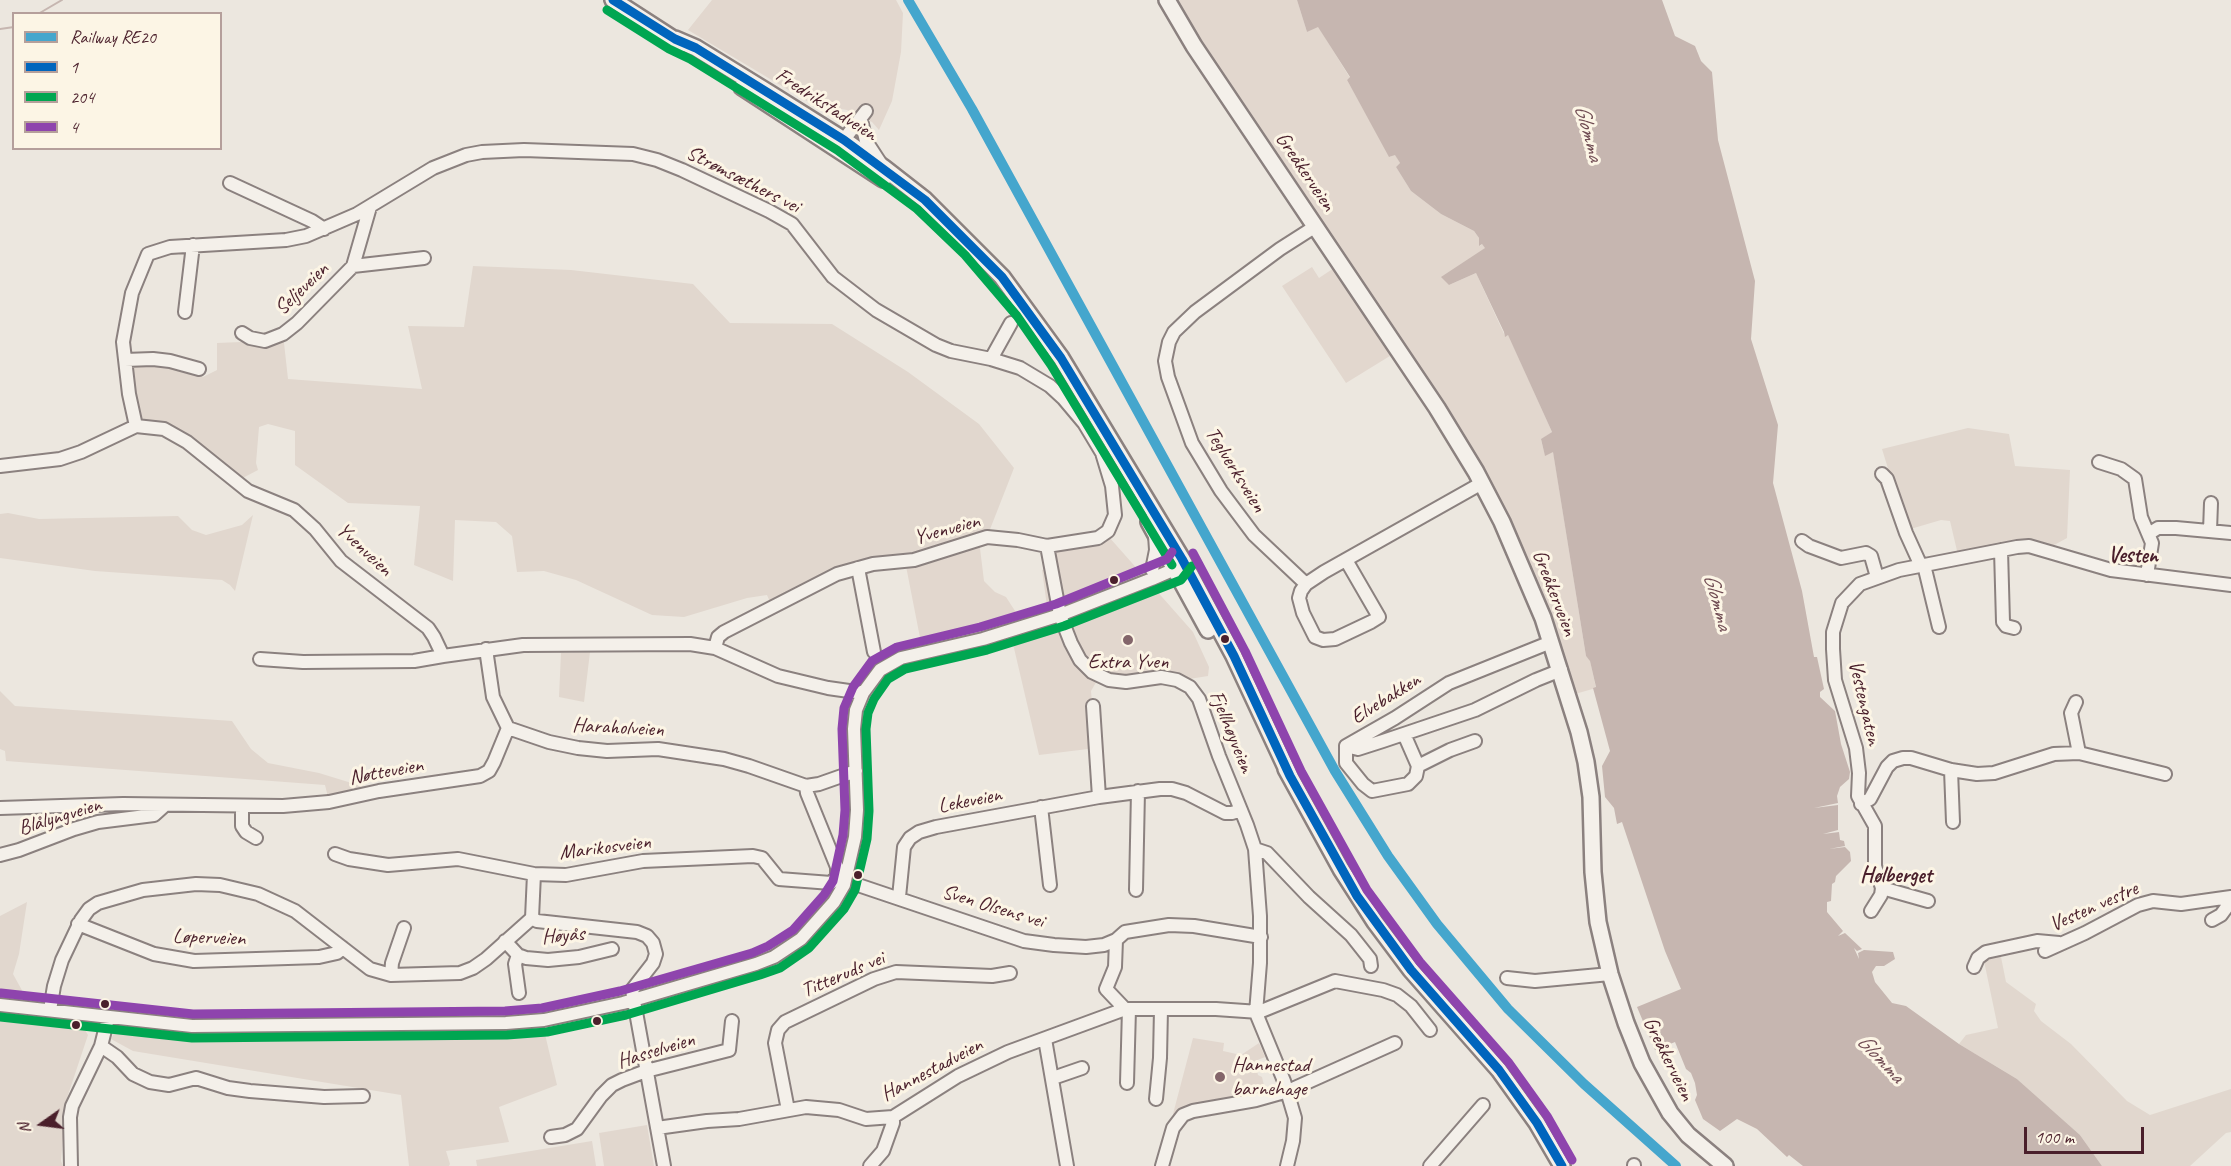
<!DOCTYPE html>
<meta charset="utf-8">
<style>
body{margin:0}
#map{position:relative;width:2231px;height:1166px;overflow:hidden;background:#ece7df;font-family:Caveat,sans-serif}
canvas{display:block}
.legend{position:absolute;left:12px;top:12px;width:210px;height:138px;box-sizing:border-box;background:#fcf5e5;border:2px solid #b59f9b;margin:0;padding:8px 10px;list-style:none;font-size:18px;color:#4a1f2b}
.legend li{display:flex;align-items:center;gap:12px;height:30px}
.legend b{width:30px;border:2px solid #b59f9b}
.north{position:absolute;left:12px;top:1094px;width:60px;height:60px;-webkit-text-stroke:4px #fcf5e5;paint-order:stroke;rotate:256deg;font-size:16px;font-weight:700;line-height:24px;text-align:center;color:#4a1f2b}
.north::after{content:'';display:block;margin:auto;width:21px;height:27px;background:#4a1f2b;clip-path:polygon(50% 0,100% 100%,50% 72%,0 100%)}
.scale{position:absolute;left:2024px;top:1127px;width:120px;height:27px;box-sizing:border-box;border:3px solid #4a1f2b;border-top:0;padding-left:8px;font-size:18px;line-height:21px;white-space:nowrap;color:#4a1f2b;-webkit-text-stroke:4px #fcf5e5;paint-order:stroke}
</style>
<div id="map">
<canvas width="2231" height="1166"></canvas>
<ul class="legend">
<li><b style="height:8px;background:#45a6cd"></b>Railway RE20</li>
<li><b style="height:8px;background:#0065bd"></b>1</li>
<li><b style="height:8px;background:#00a651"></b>204</li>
<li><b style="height:8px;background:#8e44ad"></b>4</li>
</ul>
<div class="north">N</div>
<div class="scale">100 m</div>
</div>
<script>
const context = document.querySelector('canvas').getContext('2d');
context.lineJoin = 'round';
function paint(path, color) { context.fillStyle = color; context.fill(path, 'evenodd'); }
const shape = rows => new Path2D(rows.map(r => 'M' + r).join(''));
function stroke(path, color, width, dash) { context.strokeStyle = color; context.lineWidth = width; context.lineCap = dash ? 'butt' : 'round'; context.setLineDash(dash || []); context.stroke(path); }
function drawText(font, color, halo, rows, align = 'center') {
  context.font = font + ' Caveat,sans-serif'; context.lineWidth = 6; context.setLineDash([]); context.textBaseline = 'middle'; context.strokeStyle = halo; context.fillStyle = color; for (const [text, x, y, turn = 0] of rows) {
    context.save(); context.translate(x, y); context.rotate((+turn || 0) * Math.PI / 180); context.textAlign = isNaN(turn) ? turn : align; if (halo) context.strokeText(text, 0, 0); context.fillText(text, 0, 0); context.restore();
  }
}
paint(shape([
 [712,0,896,0,903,13,901,52,892,101,879,130,872,122,847,110,812,104,688,30],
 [1168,0,1297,0,1307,32,1318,26,1350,78,1347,80,1390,157,1395,154,1400,163,1396,167,1411,191,1441,214,1474,231,1479,238,1480,246,1482,244,1486,248,1467,261,1449,285,1476,273,1505,336,1508,334,1552,432,1541,440,1545,455,1553,451,1586,656,1590,660,1596,688,1568,696,1502,522,1398,351,1346,383,1282,286,1312,267,1319,278,1340,264],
 [1109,537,1193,632,1209,667,1208,676,1189,679,1177,674,1162,671,1124,676,1102,672,1091,691,1096,748,1039,755,1010,631,923,653,905,561,979,540,984,581,995,592,1006,597,1017,614,1043,611,1047,606,1042,570,1054,568,1053,556,1060,548],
 [1193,1038,1224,1043,1223,1051,1241,1055,1259,1043,1265,1057,1255,1061,1258,1075,1262,1077,1266,1094,1180,1110,1175,1115,1173,1114]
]), '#e2d7ce');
paint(shape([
 [473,266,571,270,693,284,730,323,832,324,908,372,979,424,1014,468,987,537,873,564,773,609,767,595,747,598,684,617,652,615,576,580,544,571,517,572,512,536,496,522,455,520,453,581,414,565,420,506,348,503,295,465,295,431,268,424,259,427,256,463,258,470,237,481,187,442,136,426,125,360,163,363,203,377,217,370,217,343,265,341,283,334,288,379,422,389,408,326,464,327],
 [1968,428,2009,434,2015,466,2070,470,2067,538,2045,550,1958,555,1950,521,1941,520,1907,530,1882,449],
 [8,513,39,519,178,516,192,530,206,535,242,525,253,515,235,591,230,585,222,580,95,571,0,558,0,514],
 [590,652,584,702,559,697,561,653],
 [0,691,15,706,232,721,251,749,268,763,319,773,371,789,328,797,325,785,6,761,5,751,0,749],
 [27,902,19,954,13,974,24,994,0,993,0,916],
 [2000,952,2006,982,2036,1004,2034,1011,2041,1021,2071,1044,2127,1101,2150,1115,2231,1089,2231,1132,2226,1133,2190,1166,2102,1166,2080,1135,2017,1079,1959,1044,1966,1035,1998,1028,1984,961,1990,954],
 [0,1013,63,1022,85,1030,88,1035,66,1101,61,1161,63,1166,0,1166],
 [116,1029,198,1034,352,1032,412,1036,517,1033,544,1030,557,1085,499,1107,509,1142,446,1151,450,1164,449,1166,409,1166,401,1095,133,1051,111,1039],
 [647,1125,654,1166,604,1166,599,1133],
 [592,1141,596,1166,477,1166,476,1160]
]), '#e1d7ce');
paint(shape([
 [1297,0,1662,0,1675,36,1695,46,1701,61,1712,72,1718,140,1755,281,1751,339,1778,425,1773,483,1802,591,1814,657,1817,657,1824,689,1820,692,1820,697,1835,711,1841,744,1850,772,1849,779,1840,787,1837,796,1838,803,1814,808,1838,805,1838,830,1823,834,1839,832,1840,840,1844,841,1845,846,1829,849,1845,847,1850,852,1851,861,1836,876,1835,882,1832,884,1831,901,1827,902,1827,912,1843,931,1838,936,1845,933,1862,949,1857,951,1854,948,1859,959,1858,953,1864,950,1893,952,1895,959,1884,966,1876,966,1872,972,1875,982,1892,1003,1906,1006,1959,1044,2017,1079,2080,1135,2102,1166,1803,1166,1789,1155,1787,1157,1757,1129,1737,1119,1720,1131,1703,1119,1695,1100,1697,1095,1695,1083,1691,1073,1686,1069,1675,1042,1655,1050,1637,1007,1681,989,1665,951,1622,822,1617,824,1614,808,1605,797,1602,766,1610,751,1593,688,1596,687,1590,661,1586,656,1553,452,1545,456,1541,439,1552,432,1508,335,1505,337,1504,332,1476,273,1449,285,1441,277,1485,248,1482,244,1479,246,1479,238,1474,231,1441,214,1411,191,1396,167,1400,163,1395,155,1389,157,1347,80,1350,77,1318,27,1307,32]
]), '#c6b6b0');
stroke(shape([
 [38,14,62,0],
 [0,29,14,27]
]), '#c6b6b0', 2);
const minor = shape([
 [861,120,866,141,881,164],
 [839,146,866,111],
 [230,183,312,221,324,229],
 [1316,226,1280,249,1195,312,1174,332,1169,342,1165,361,1168,377,1192,443,1221,491,1254,535,1306,584,1324,572,1482,483],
 [353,266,424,258],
 [185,312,193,245],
 [242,333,250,338,265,341,283,334,297,323,353,266,370,207],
 [991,359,1011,323],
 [125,360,153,359,170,361,199,369],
 [136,426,129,394,123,342,132,293,148,254,170,247,286,240,306,236,357,214,433,168,466,155,482,152,524,150,633,154,657,160,682,170,769,211,792,224,833,277,876,310,936,345,951,351,991,359,1020,368,1050,386,1063,398,1084,423,1102,453,1112,486,1115,515,1108,531,1098,538,1047,546],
 [2099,462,2121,469,2135,479,2141,517,2152,543,2147,575],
 [0,466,60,459,81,452,136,426,164,429,187,442,248,491,294,510,315,529,341,561,428,628,434,637,443,656,523,645,690,644,715,648,778,676,828,688,863,693],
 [1882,474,1887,479,1906,533,1921,566],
 [2210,531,2211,503],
 [2150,533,2158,528,2176,528,2231,533],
 [1802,541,1809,546,1841,558,1866,553,1871,556,1877,577],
 [2001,550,2003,622,2006,626,2014,628],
 [1924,565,1939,627],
 [858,568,874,652],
 [1152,570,1156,550,1155,535],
 [1306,584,1301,591,1299,598,1303,613,1315,637,1323,640,1335,639,1371,622,1379,617,1346,560],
 [715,648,718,637,724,632,837,574,873,564,914,560,987,537,1018,540,1047,546,1060,615,1071,643,1080,660,1092,672,1109,680,1126,682,1161,677,1177,680,1190,687,1199,699,1219,756,1247,825,1255,849,1260,916,1260,963,1256,1013,1284,1081,1295,1118,1293,1141,1287,1166],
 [486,649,493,697,508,728,549,742,578,748,607,751,658,749,724,759,749,766,806,786,819,784,856,771],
 [260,659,303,662,414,661,443,656],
 [2076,702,2071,713,2079,753],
 [1093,706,1099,797],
 [1404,734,1418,766,1416,776,1408,784,1372,791,1363,784,1346,763,1346,746,1395,718,1449,683,1551,642],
 [1346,746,1358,749,1383,741,1475,710,1536,680,1561,670],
 [1418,766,1450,750,1475,741],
 [1951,770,1953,822],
 [1861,804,1870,799,1887,767,1893,761,1903,758,1911,758,1951,770,1977,774,1994,773,2054,754,2079,753,2165,774],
 [242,806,242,826,246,832,256,838],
 [1041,807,1050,885],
 [0,808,123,804,283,806,329,802,379,791,480,776,489,771,494,762,508,728],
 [1255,849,1267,853,1309,897,1351,935,1370,959,1371,966],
 [335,854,349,859,388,865,458,859,534,874,566,875,643,861,753,856,762,858,779,879,831,883,837,877,837,867,807,793,806,786],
 [0,855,19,850,74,829,98,822,154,815,164,806],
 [534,874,532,918,537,921,637,932,647,936,653,943,656,954,653,963,632,990,664,1166],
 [861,886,1024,941,1054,945,1086,947,1104,945,1116,940,1125,932,1169,925,1194,926,1261,937],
 [1882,888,1928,901],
 [1136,890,1138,791],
 [899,897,904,847,910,838,919,832,936,827,1099,797,1160,789,1172,789,1186,793,1225,813,1232,813,1241,810],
 [1871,911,1881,895,1882,888,1875,866,1875,826,1858,796,1859,773,1856,748,1835,680,1833,649,1833,632,1842,603,1860,584,1899,570,2017,547,2029,546,2111,570,2231,585],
 [2212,920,2221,915,2229,904,2228,898],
 [78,924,154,954,194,961,319,957,337,953,343,948],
 [1116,940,1115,967,1106,989,1125,1009],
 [505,941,518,955,526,958,548,960,579,957,612,949],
 [2045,951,2085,933,2138,905,2153,901,2181,904,2231,897],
 [518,955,515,964,519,993],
 [1974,967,1978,958,1986,952,2037,941,2059,943],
 [391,975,392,963,404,928],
 [1507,978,1535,981,1610,974],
 [0,1005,192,1026,506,1023,544,1020,623,1003,756,964,774,957,801,939,834,902,844,885,855,837,857,810,854,729,856,710,863,693,880,670,901,658,983,639,1060,615,1152,579,1175,569,1179,563],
 [50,1010,54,986,62,960,81,920,89,909,98,903,143,890,196,884,220,885,258,894,295,911,370,969,391,975,460,973,473,968,486,959,532,918],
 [1045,1039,1067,1166],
 [101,1046,117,1057,133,1074,150,1082,169,1085,196,1078,228,1088,250,1091,324,1097,363,1096],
 [1053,1078,1082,1068],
 [1127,1083,1129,1009],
 [1156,1099,1160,1058,1161,1009],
 [788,1110,775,1043,778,1030,785,1022,874,979,896,972,992,976,1010,973],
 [657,1128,707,1121,739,1119,806,1107,839,1110,866,1119,893,1117,958,1076,1008,1052,1125,1009,1216,1009,1259,1012,1335,981,1383,990,1397,995,1411,1006,1430,1030],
 [551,1137,565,1135,577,1129,601,1096,612,1085,622,1080,646,1071,729,1050,732,1021],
 [1634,1165,1634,1166],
 [71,1166,70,1117,72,1106,101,1046,108,1018],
 [870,1166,883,1151,893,1123,893,1117],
 [1162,1166,1173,1128,1183,1115,1193,1111,1256,1100,1288,1091,1395,1043],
 [1430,1166,1483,1105]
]);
const major = shape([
 [613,0,681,44],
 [1167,0,1194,46,1437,408,1476,472,1502,522,1543,618,1579,732,1586,762,1591,797,1593,872,1598,922,1610,974,1626,1023,1642,1063,1670,1113,1688,1135,1725,1166],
 [675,39,696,48,769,93,844,140,884,168,925,200,1002,277,1061,358,1182,559,1234,656,1290,776],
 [742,87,883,179],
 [1149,522,1208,630],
 [1286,769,1341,869,1375,922,1411,970,1499,1070,1537,1123,1562,1166]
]);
stroke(minor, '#8b817f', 16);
stroke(major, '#8b817f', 20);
stroke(minor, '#f4f0ea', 12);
stroke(major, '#f4f0ea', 15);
stroke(shape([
 [613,0,675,39,696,48,844,140,925,200,1002,277,1061,358,1182,559,1234,656,1290,776,1357,896,1411,970,1499,1070,1537,1123,1562,1166]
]), '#0065bd', 9);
stroke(shape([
 [607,10,669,49,690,59,837,150,917,209,965,255,1017,316,1051,365,1172,565],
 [0,1017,192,1038,507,1035,547,1032,626,1015,760,975,780,968,809,948,844,909,855,890,867,839,869,811,866,729,868,713,874,699,888,679,905,669,987,650,1064,626,1181,580,1192,566]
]), '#00a651', 9);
stroke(shape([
 [1193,553,1245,651,1301,771,1367,890,1420,962,1509,1063,1547,1116,1572,1160],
 [1,993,193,1014,505,1011,542,1008,620,991,752,953,768,946,793,930,824,895,833,881,843,835,845,810,842,729,844,708,853,687,872,661,897,647,980,627,1056,604,1167,559,1172,552]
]), '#8e44ad', 9);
stroke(shape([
 [908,0,972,109,1335,771,1388,856,1437,924,1508,1009,1584,1084,1676,1166]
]), '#45a6cd', 10);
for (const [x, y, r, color] of [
 [1114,580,5,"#4a1f2b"],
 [1225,639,5,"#4a1f2b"],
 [1128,640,6,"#83656a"],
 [858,875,5,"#4a1f2b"],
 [105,1004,5,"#4a1f2b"],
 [597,1021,5,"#4a1f2b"],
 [76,1025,5,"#4a1f2b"],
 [1220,1077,6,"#83656a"]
]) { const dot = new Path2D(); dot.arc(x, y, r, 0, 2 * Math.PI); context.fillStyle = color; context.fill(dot); stroke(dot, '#fcf5e5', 2); }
drawText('21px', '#4a1f2b', '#fcf5e5', [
 ["Fredrikstadveien",826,105,33],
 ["Greåkerveien",1305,172,56],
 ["Strømsæthers vei",743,180,27],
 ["Seljeveien",302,289,-44],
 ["Teglverksveien",1235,470,58],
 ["Yvenveien",947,530,-15],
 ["Yvenveien",364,550,43],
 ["Greåkerveien",1554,593,69],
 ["Elvebakken",1386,699,-32],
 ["Vestengaten",1864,703,77],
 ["Haraholveien",618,728,3],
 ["Fjellhøyveien",1231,732,68],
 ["Nøtteveien",386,772,-10],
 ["Lekeveien",970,801,-11],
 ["Blålyngveien",60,817,-17],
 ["Marikosveien",605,848,-7],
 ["Sven Olsens vei",993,907,17],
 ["Vesten vestre",2094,907,-24],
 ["Høyås",563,936,-5],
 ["Løperveien",209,938,2],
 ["Titteruds vei",843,975,-23],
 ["Hasselveien",656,1051,-17],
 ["Greåkerveien",1668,1059,64],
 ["Hannestadveien",932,1070,-28]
]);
drawText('21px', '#4a1f2b', '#fcf5e5', [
 ["Extra Yven",1128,662],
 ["Hannestad",1232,1065,"left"],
 ["barnehage",1232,1089,"left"]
]);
drawText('italic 22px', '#704c53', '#fcf5e5', [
 ["Glomma",1588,133,75],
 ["Glomma",1717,602,75],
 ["Glomma",1880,1059,47]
]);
drawText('bold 22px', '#4a1f2b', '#fcf5e5', [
 ["Vesten",2133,556],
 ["Hølberget",1896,876]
]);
</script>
